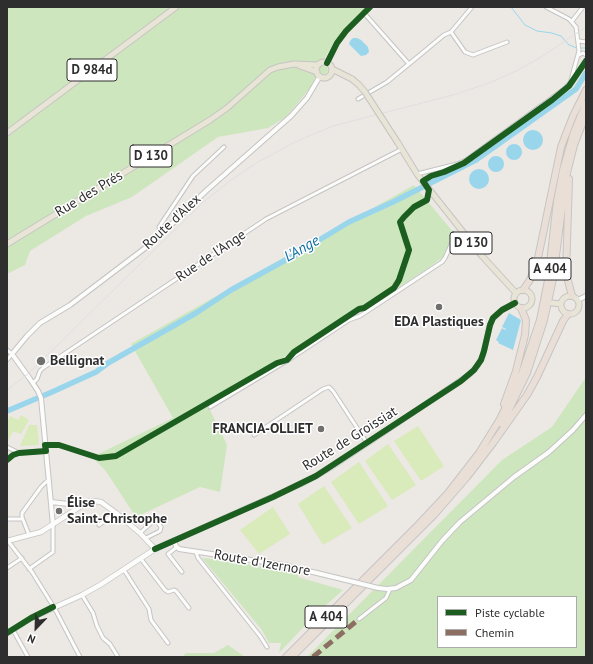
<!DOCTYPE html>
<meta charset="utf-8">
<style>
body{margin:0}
#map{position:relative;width:593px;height:664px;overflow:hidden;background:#ece8e4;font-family:"PT Sans",sans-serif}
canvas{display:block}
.frame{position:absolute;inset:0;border:8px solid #2e2e2e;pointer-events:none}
.legend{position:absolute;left:437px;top:596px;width:140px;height:52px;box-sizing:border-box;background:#fff;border:1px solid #ababab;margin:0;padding:5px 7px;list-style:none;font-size:12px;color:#2e2e2e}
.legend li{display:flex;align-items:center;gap:8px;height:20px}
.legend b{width:20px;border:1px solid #ababab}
.north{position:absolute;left:16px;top:608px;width:40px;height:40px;-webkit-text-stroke:3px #fff;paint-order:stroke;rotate:203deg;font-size:11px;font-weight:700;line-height:16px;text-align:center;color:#2e2e2e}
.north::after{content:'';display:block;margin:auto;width:14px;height:18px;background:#2e2e2e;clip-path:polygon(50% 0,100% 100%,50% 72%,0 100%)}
</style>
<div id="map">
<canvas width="593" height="664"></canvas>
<div class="frame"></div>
<ul class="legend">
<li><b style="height:5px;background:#1b5e20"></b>Piste cyclable</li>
<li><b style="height:5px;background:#8d6e63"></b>Chemin</li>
</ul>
<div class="north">N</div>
</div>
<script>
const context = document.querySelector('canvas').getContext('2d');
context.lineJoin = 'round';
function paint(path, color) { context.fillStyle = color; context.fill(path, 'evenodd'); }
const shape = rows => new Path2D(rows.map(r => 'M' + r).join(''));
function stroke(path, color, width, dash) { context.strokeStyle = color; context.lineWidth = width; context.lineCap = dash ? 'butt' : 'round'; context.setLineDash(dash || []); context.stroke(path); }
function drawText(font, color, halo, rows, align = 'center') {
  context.font = font + ' "PT Sans",sans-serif'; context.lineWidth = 3; context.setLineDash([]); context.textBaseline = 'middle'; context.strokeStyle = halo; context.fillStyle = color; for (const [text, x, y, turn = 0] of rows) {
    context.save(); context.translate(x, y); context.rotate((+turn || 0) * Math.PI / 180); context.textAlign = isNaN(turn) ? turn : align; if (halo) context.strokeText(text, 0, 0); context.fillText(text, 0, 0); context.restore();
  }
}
paint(shape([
 [7,7,367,7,335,40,321,65,327,67,328,70,327,73,323,75,318,72,311,87,286,117,268,128,218,137,132,197,86,216,30,251,25,265,7,274],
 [414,185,454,233,443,257,427,269,363,310,356,310,208,406,227,445,220,492,200,487,136,517,105,470,92,457,173,418,131,344],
 [586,377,586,657,307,657,502,460,552,427],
 [438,597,576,597,576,647,438,647],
 [202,558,232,561,299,574,298,577,343,590,315,615,279,653,281,643,269,643,262,630],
 [228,645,245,657,182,657,186,653,214,653]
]), '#cee6be');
paint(shape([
 [21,415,29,420,21,434,13,431,7,443,7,423,10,416,18,420],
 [29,425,37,425,39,445,20,446],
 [418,426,444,466,421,481,394,441],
 [388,444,416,485,392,500,365,461],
 [359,462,388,506,359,524,331,482],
 [324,486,352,528,323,545,298,504],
 [273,507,290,534,259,554,240,530]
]), '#d9eabb');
paint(shape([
 [353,38,357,38,361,40,368,47,369,52,366,55,361,56,349,44,350,41],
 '523 140a10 10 0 1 1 20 0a10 10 0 1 1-20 0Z',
 '506 152a8 8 0 1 1 16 0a8 8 0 1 1-16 0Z',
 '488 164a8 8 0 1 1 16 0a8 8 0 1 1-16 0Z',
 '469 179a10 10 0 1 1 20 0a10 10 0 1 1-20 0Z',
 [509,313,521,320,513,350,498,343,499,342,496,340,502,328,505,330,506,329,502,327]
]), '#99d6ec');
stroke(shape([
 [511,7,525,25,537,31,552,33,561,36,569,45,577,48],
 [580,48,586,48]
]), '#99d6ec', 1);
stroke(shape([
 [7,411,52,392,96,372,108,363,196,313,231,290,291,257,349,222,393,202,476,160,576,89,586,73]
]), '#99d6ec', 5.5);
const minor = shape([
 [546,7,569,19,576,27,579,51,571,80],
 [364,13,409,64,444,35,451,32,465,52,473,55,507,42],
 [572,21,583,7],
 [451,32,472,7],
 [579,41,586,42],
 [579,55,583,53,586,55],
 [358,99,387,82,409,64],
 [417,174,457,164,466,160,564,89,573,80,586,60],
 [161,234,159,227,193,176,224,147],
 [7,350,12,354,7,360],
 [33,383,37,379,40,371,43,368,266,219,402,149],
 [210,407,290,359,349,320,360,316,442,262,445,258,453,240,462,231],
 [254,435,323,389,329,387,333,391,367,443],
 [7,447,19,453],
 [7,460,13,455,19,453,46,451],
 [7,519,22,519],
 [99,525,116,513],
 [140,533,151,523,156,521,158,523,161,527,160,531,146,538],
 [29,535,22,517,22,513,41,487,46,482,49,481],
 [8,541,32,572,55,609,80,657],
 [177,547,168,554,182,572],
 [196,552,198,558,260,636,267,647],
 [141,559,165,590,168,592,174,590,176,591,189,608],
 [7,568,22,558],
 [29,569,53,552,53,525],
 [124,570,149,609,151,620,168,643],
 [82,595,93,613,97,626,103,638,110,644,118,657],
 [359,619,386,598,390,589],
 [13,630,28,657]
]);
const tertiary = shape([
 [578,300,586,296],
 [51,502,77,505,79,507],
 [53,525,41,398,38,391,30,379,12,354,27,336,40,323,70,305,153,242,207,190,291,116,307,98,320,76],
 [174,541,176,546,179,549,284,565,354,582],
 [378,588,387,589,396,588,411,580,442,541,460,522,514,477,549,452,573,430,586,415]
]);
const secondary = shape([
 [327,63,337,43,346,31,370,7],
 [7,541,41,532,87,502,94,501,101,502,116,513,140,533,155,549],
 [7,633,31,618,82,595,100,585,155,549,303,483,330,468,386,431,470,374,478,365,483,355,490,325,493,318,502,310,515,303]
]);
const primary = shape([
 '316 70a8 8 0 1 1 16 0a8 8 0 1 1-16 0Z',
 [300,66,317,72],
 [332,69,352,79],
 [7,133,176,7],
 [398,143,417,174,482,256,516,293],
 [7,244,210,120,227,108,270,70,278,67,294,64,318,65],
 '514 299a9 9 0 1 1 18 0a9 9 0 1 1-18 0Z',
 '561 305a9 9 0 1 1 18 0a9 9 0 1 1-18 0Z',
 [552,303,561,304]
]);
const motorway = shape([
 [569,179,566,273,572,296],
 [523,290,530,280,538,258,561,147,573,116,586,90],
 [504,404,516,371,525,335,526,320,521,308],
 [502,424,527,373,544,320,553,279,566,177,574,145,586,114],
 [286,657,419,524,448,493,479,453,500,419,522,373,540,320,548,280,557,201,563,170,573,135,586,103],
 [292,657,434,515,467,477,493,443,527,395,537,377,563,321,568,314]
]);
stroke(minor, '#c5c4c5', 5);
stroke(tertiary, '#c5c4c5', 6);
stroke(secondary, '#c5c4c5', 6);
stroke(primary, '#c6c5c4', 7);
stroke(motorway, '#c6c5c4', 8);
stroke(minor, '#fcfcfb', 3);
stroke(tertiary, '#fcfcfb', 4);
stroke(secondary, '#fcfcfb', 4.5);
stroke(primary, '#e8e4d6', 5);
stroke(motorway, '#eadfd6', 6);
stroke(shape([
 [7,390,28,374,200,205,231,180,258,162,297,141,333,126,453,95,489,83,514,72,538,59,586,27]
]), '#dfdfe1', 1);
const tertiaryBridge = shape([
 [354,582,378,588]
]);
const primaryBridge = shape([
 [352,79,359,85,365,92,398,143]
]);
stroke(tertiaryBridge, '#c5c4c5', 6, []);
stroke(primaryBridge, '#c6c5c4', 7, []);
stroke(tertiaryBridge, '#fcfcfb', 4);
stroke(primaryBridge, '#e8e4d6', 5);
stroke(shape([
 [313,657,359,619]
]), '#8d6e63', 5, [10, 5]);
stroke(shape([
 [327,63,337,43,346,31,370,7],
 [7,460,13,455,19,453,46,451,45,445,59,445,99,458,116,456,277,363,287,360,294,352,359,309,364,308,394,288,399,280,409,250,400,222,404,217,414,207,427,200,429,190,423,181,431,176,444,172,464,163,552,100,569,86,586,61],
 [155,549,273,497,316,476,461,381,474,370,481,360,484,351,490,325,493,318,502,310,515,303],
 [7,633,31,618,53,607]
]), '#1b5e20', 6);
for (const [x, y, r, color] of [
 [439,307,4,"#706f6e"],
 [41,361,5,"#706f6e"],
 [321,429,4,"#706f6e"],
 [59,511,4,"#706f6e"]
]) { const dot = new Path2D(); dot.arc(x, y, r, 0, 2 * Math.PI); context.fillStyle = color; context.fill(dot); stroke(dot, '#fff', 1.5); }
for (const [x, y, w] of [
 [92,70,50],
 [151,156,42],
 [471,243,42],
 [550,269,42],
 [326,617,42]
]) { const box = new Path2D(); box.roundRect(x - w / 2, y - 11, w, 22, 3); context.fillStyle = '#fff'; context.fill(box); stroke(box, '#2e2e2e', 1); }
drawText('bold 13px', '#2e2e2e', null, [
 ["D 984d",92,70],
 ["D 130",151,156],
 ["D 130",471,243],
 ["A 404",550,269],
 ["A 404",326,617]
]);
drawText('14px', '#2e2e2e', '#fff', [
 ["Rue des Prés",89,194,-31],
 ["Route d'Alex",172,222,-43],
 ["Rue de l'Ange",211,256,-34],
 ["Route de Groissiat",350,439,-32],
 ["Route d'Izernore",262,563,10]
]);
drawText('bold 14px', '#2e2e2e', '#fff', [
 ["EDA Plastiques",439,322,"center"],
 ["Bellignat",50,361],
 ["FRANCIA-OLLIET",313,429,"right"],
 ["Élise",67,503],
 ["Saint-Christophe",67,519]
], 'left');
drawText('italic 15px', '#0d6fa3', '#fff', [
 ["L'Ange",302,249,-30]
]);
</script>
